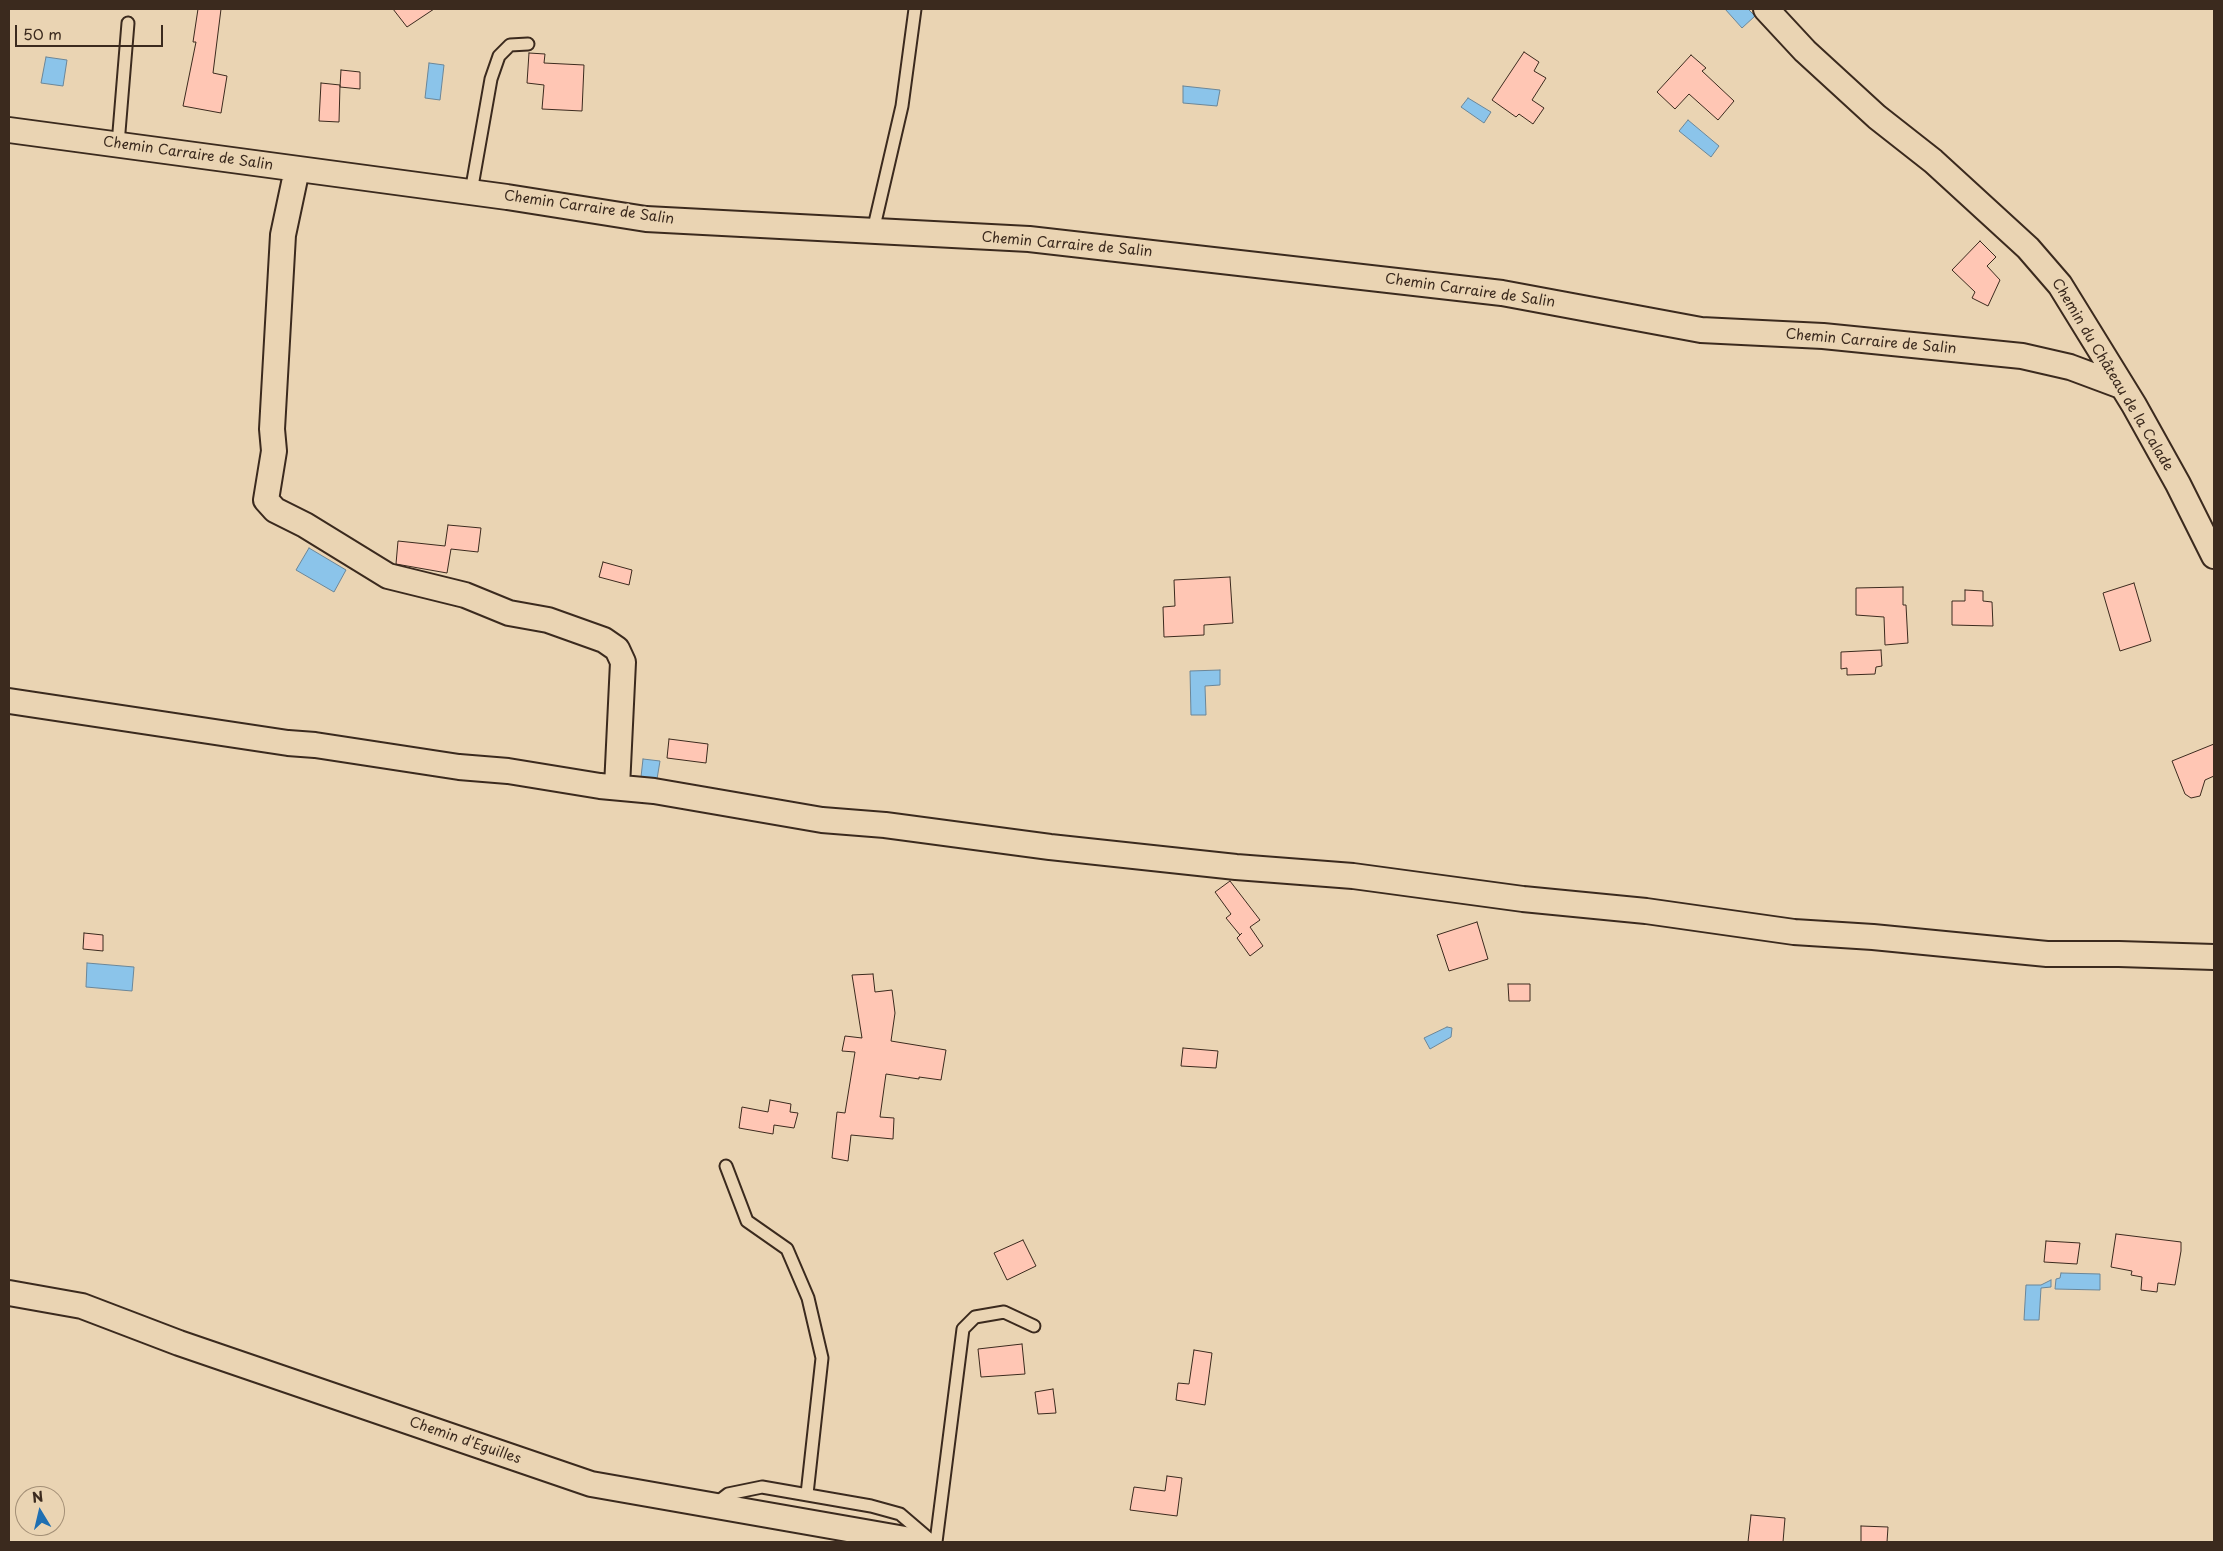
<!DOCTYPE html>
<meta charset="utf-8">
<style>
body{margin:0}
#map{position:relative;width:2223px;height:1551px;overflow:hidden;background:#ead4b3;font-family:"Playpen Sans",sans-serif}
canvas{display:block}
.frame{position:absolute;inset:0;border:10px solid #3b2a1e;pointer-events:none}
.north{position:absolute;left:15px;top:1486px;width:50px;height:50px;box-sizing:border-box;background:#ead4b3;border:1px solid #a49077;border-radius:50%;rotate:351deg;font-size:14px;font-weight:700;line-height:20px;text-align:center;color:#3b2a1e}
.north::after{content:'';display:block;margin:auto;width:18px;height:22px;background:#1f6fb2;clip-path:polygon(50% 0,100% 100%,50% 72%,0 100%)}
.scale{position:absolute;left:15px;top:25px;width:148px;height:22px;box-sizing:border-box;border:2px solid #3b2a1e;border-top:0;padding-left:6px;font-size:15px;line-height:18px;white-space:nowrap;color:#3b2a1e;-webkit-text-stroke:4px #ead4b3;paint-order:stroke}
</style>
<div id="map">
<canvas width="2223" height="1551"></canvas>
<div class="frame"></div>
<div class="north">N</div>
<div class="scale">50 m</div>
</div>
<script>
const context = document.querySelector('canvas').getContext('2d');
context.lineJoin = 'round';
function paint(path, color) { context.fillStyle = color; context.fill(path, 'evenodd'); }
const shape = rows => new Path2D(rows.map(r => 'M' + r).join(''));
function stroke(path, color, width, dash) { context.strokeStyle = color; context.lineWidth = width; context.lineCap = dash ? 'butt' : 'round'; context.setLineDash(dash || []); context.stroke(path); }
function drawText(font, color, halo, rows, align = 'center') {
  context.font = font + ' "Playpen Sans",sans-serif'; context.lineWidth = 4.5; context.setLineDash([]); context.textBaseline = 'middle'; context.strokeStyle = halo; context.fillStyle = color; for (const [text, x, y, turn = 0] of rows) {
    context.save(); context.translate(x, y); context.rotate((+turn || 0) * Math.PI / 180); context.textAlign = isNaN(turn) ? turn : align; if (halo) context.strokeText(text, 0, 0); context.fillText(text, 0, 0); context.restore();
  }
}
const water = shape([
 [1725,9,1748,9,1755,16,1742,28,1725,9],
 [46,57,67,60,63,86,41,83,46,57],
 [429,63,444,65,440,100,425,98,429,63],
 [1183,86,1220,90,1217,106,1183,103,1183,86],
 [1468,98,1491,112,1484,123,1461,107,1468,98],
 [1688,120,1719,146,1711,157,1679,131,1688,120],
 [309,548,346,570,334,592,296,570,309,548],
 [1220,670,1220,685,1205,686,1206,715,1191,715,1190,671,1220,670],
 [643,759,660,761,657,779,641,777,643,759],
 [87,963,134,967,132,991,86,987,87,963],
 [1447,1027,1452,1028,1451,1037,1430,1049,1424,1038,1447,1027],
 [2061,1273,2100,1274,2100,1290,2055,1289,2056,1279,2060,1278,2061,1273],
 [2051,1280,2051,1287,2041,1288,2039,1320,2024,1320,2026,1285,2041,1285,2051,1280]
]);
paint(water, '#8bc4ea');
stroke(water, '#6b8698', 1);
const building = shape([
 [198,9,221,9,213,73,227,76,221,113,183,106,196,42,193,42,198,9],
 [393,9,434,9,407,27,393,9],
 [1524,52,1539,62,1534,71,1546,78,1532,100,1544,108,1533,124,1519,114,1516,117,1492,100,1524,52],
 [529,53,545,54,544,63,584,65,582,111,542,109,544,85,527,83,529,53],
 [1691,55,1706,68,1702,71,1734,101,1718,120,1689,94,1675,109,1657,92,1691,55],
 [341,70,360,72,360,89,340,87,341,70],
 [321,83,340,85,339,122,319,121,321,83],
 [1980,241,1996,257,1987,266,2000,280,1988,306,1972,298,1975,292,1952,270,1980,241],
 [448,525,481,528,478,552,451,549,447,573,396,564,398,541,445,546,448,525],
 [603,562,632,570,629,585,599,577,603,562],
 [1230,577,1233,623,1204,625,1204,635,1164,637,1163,607,1175,606,1174,580,1230,577],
 [2134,583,2151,641,2120,651,2103,593,2134,583],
 [1903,587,1903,605,1906,605,1908,643,1885,645,1884,617,1856,615,1856,588,1903,587],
 [1965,590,1983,591,1983,601,1992,602,1993,626,1952,625,1952,601,1965,601,1965,590],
 [1881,650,1882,666,1876,667,1875,674,1847,675,1847,668,1841,669,1841,652,1881,650],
 [669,739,708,744,706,763,667,758,669,739],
 [2214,744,2214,776,2205,780,2200,796,2191,798,2185,794,2172,761,2214,744],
 [1230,881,1260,920,1250,927,1263,946,1250,956,1237,938,1242,933,1240,935,1226,918,1231,914,1215,892,1230,881],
 [1477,922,1488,959,1449,971,1437,935,1477,922],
 [84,933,103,935,103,951,83,949,84,933],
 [873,974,875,992,892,990,895,1013,891,1041,946,1050,941,1080,919,1077,919,1079,886,1074,880,1117,894,1118,893,1139,851,1135,848,1161,832,1158,837,1112,845,1113,855,1052,842,1051,845,1036,862,1038,852,975,873,974],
 [1508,984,1530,984,1530,1001,1509,1001,1508,984],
 [1183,1048,1218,1051,1216,1068,1181,1066,1183,1048],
 [770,1100,791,1104,790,1112,798,1113,794,1128,774,1125,773,1134,739,1128,742,1107,768,1112,770,1100],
 [2116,1234,2181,1242,2181,1251,2175,1285,2158,1283,2157,1292,2141,1290,2142,1277,2131,1275,2132,1271,2111,1267,2116,1234],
 [1023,1240,1036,1266,1007,1280,994,1253,1023,1240],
 [2046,1241,2080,1243,2077,1264,2044,1262,2046,1241],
 [1022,1344,1025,1374,981,1377,978,1349,1022,1344],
 [1194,1350,1212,1353,1205,1405,1176,1400,1178,1383,1189,1384,1194,1350],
 [1053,1389,1056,1413,1038,1414,1035,1392,1053,1389],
 [1167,1476,1182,1478,1177,1516,1130,1510,1134,1487,1165,1491,1167,1476],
 [1751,1515,1785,1518,1783,1542,1748,1542,1751,1515],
 [1861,1526,1888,1527,1887,1542,1861,1542,1861,1526]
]);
paint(building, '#ffc6b4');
stroke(building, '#3b2a1e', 1);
const service = shape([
 [118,144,128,23],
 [471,192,491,79,499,56,510,45,528,44],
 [873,231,902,106,915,9],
 [726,1166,747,1221,787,1249,808,1298,822,1358,807,1494],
 [715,1504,728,1494,762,1487,871,1506,900,1514,928,1538],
 [936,1542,963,1329,975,1317,1004,1312,1034,1326]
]);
const minor = shape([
 [1766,9,1805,51,1877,117,1933,161,2028,248,2060,285,2134,405,2178,484,2214,556],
 [9,130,507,197,646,219,1029,239,1502,293,1701,330,1823,336,2022,356,2070,367,2121,386],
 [297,169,283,235,272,429,274,451,266,500,275,510,305,525,388,576,465,595,509,613,548,620,604,640,617,649,623,662,617,787],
 [9,701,288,743,315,745,459,767,508,771,600,786,654,791,822,820,885,825,1050,847,1236,867,1353,876,1523,899,1646,911,1794,932,1873,937,2047,954,2119,954,2214,957],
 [9,1293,82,1306,179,1343,591,1484,922,1542]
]);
stroke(service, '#3b2a1e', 15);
stroke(minor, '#3b2a1e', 28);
stroke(service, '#ead4b3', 11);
stroke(minor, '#ead4b3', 24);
drawText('14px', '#3b2a1e', '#ead4b3', [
 ["Chemin Carraire de Salin",188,154,8],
 ["Chemin Carraire de Salin",589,208,8],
 ["Chemin Carraire de Salin",1067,245,5],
 ["Chemin Carraire de Salin",1470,291,8],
 ["Chemin Carraire de Salin",1871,342,5],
 ["Chemin du Château de la Calade",2112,375,59],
 ["Chemin d'Eguilles",465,1441,19]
]);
</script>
